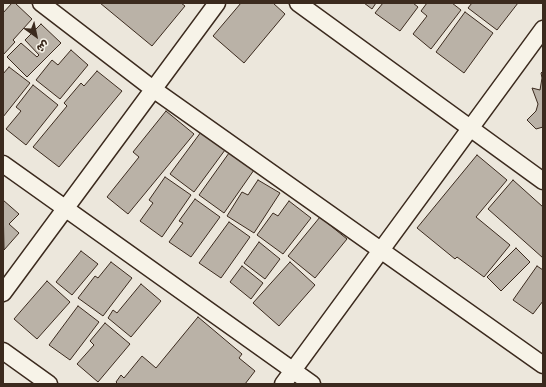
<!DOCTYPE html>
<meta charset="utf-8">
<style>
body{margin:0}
#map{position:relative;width:546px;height:387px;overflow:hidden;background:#ece7dc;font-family:"Balsamiq Sans","Playpen Sans Arabic",sans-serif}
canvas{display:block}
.frame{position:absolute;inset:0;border:4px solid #3b2a1e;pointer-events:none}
.north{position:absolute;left:16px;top:16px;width:40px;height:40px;-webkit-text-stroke:3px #f7f3e8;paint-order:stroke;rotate:147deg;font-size:11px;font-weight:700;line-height:16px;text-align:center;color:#3b2a1e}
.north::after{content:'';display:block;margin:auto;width:14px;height:18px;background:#3b2a1e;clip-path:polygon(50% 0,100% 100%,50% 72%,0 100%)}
</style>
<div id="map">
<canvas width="546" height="387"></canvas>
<div class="frame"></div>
<div class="north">ش</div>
</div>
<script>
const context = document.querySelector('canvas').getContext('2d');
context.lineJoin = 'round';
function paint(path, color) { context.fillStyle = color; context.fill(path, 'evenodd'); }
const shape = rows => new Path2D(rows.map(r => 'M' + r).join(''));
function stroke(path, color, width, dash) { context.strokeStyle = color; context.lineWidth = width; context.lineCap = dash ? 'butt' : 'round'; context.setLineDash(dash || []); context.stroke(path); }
const building = shape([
 [12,3,15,3,32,19,13,40,15,42,3,55,3,13,12,3],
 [100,3,181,3,185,6,152,46,100,3],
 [241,3,273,3,285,14,244,63,213,36,241,3],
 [364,3,376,3,372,9,364,3],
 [383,3,413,3,418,7,400,31,375,13,383,3],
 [427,3,452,3,461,10,431,49,413,34,427,16,421,11,427,3],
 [472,3,518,3,497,30,468,8,472,3],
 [465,12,493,33,464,73,436,52,465,12],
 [41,24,61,43,27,77,7,57,21,43,37,57,39,55,25,40,41,24],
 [71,50,88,65,60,99,36,80,52,60,58,65,71,50],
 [9,67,30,83,3,117,3,74,9,67],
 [97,71,122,91,59,167,33,147,67,106,64,103,81,83,84,86,97,71],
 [543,71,543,127,536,129,527,120,536,111,538,104,532,88,540,90,542,78,541,73,543,71],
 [33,85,58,105,26,145,6,129,21,111,16,107,33,85],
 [166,111,194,134,128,214,107,197,139,157,133,152,166,111],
 [201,132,225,150,194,192,170,174,201,132],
 [229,153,254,170,224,213,199,195,229,153],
 [477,155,507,180,476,217,510,245,484,277,457,257,455,259,417,228,477,155],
 [165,177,191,195,162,237,140,221,153,203,149,200,165,177],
 [258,180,280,193,254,233,227,216,242,192,248,195,258,180],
 [513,180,543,207,543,258,488,209,513,180],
 [195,199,220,217,191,257,169,242,183,223,179,221,195,199],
 [3,200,19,214,9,224,19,233,4,250,3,200],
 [289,201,311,218,283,254,257,235,273,213,278,216,289,201],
 [320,217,347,239,315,278,288,256,320,217],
 [229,222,250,237,221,278,199,263,229,222],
 [259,242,280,259,265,279,244,263,259,242],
 [516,248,530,262,501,291,487,277,516,248],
 [81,251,98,264,72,295,56,282,81,251],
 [111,262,132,278,103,316,78,298,95,276,98,278,111,262],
 [290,262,315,285,279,326,253,303,290,262],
 [242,266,263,283,251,299,230,282,242,266],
 [537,266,543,270,543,301,533,314,513,300,537,266],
 [47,281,70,302,37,339,14,319,47,281],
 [141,284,161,301,131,337,108,318,113,310,117,313,141,284],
 [78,306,99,322,70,360,49,345,78,306],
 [198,317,242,354,239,358,255,371,245,384,118,384,116,382,121,375,124,378,142,356,156,368,198,317],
 [105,323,130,344,98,382,77,364,94,345,90,341,105,323]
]);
paint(building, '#bab2a7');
stroke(building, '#3b2a1e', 1);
const minor = shape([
 [41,3,153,89,543,365],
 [298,3,543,181],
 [3,164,312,384],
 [3,293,217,3],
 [3,351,49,384],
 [283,384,543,29]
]);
stroke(minor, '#3b2a1e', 19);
stroke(minor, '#f7f3e8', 16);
</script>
